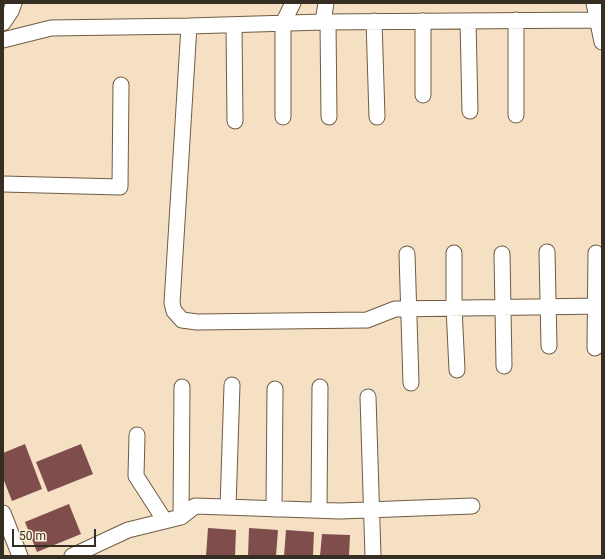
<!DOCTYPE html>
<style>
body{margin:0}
#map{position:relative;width:605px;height:559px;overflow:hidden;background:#f5e0c4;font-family:Roboto,sans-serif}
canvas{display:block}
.frame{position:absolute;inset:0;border:4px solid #362e23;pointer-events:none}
.scale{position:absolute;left:12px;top:529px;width:84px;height:18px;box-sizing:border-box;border:2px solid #362e23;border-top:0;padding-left:5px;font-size:12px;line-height:14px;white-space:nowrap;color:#362e23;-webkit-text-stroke:3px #ffeed7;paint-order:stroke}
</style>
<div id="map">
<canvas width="605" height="559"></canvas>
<div class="frame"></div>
<div class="scale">50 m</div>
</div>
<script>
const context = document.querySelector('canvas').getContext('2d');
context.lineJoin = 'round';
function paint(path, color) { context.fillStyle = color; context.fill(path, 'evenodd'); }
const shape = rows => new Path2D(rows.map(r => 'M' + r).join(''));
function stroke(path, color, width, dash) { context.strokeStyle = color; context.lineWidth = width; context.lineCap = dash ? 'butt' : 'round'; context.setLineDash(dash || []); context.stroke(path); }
paint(shape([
 [25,444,42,489,12,501,3,478,3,453],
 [81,444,93,474,48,492,36,462],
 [69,504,81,534,37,552,25,522],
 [208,528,236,530,235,556,206,556],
 [249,528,278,530,276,556,248,556],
 [286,530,314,532,313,556,284,556],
 [322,534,350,535,349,556,320,556]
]), '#7f4e4c');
const minor = shape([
 [594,3,602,42],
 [516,20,516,115],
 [374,21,377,117],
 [423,21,423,95],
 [468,21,470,111],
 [323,22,326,3],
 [328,22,329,117],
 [3,23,11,11,14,3],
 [234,25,235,121],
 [189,26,323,22,598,20],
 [3,40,51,28,189,26,172,303,174,311,182,320,197,322,367,320,395,309,602,306],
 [283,117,283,23,293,3],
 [3,184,120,187,121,85],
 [547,252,549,346],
 [454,253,454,308,457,370],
 [407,254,411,383],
 [502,254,504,366],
 [595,348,596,253],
 [368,397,373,556],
 [137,435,136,476,165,521],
 [228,507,232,385],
 [274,509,275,389],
 [319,510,320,387],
 [3,513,20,556],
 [181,517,195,506,340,511,472,506],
 [72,556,128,530,181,517,182,387]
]);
stroke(minor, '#6e5c43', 17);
stroke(minor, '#fff', 15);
</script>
